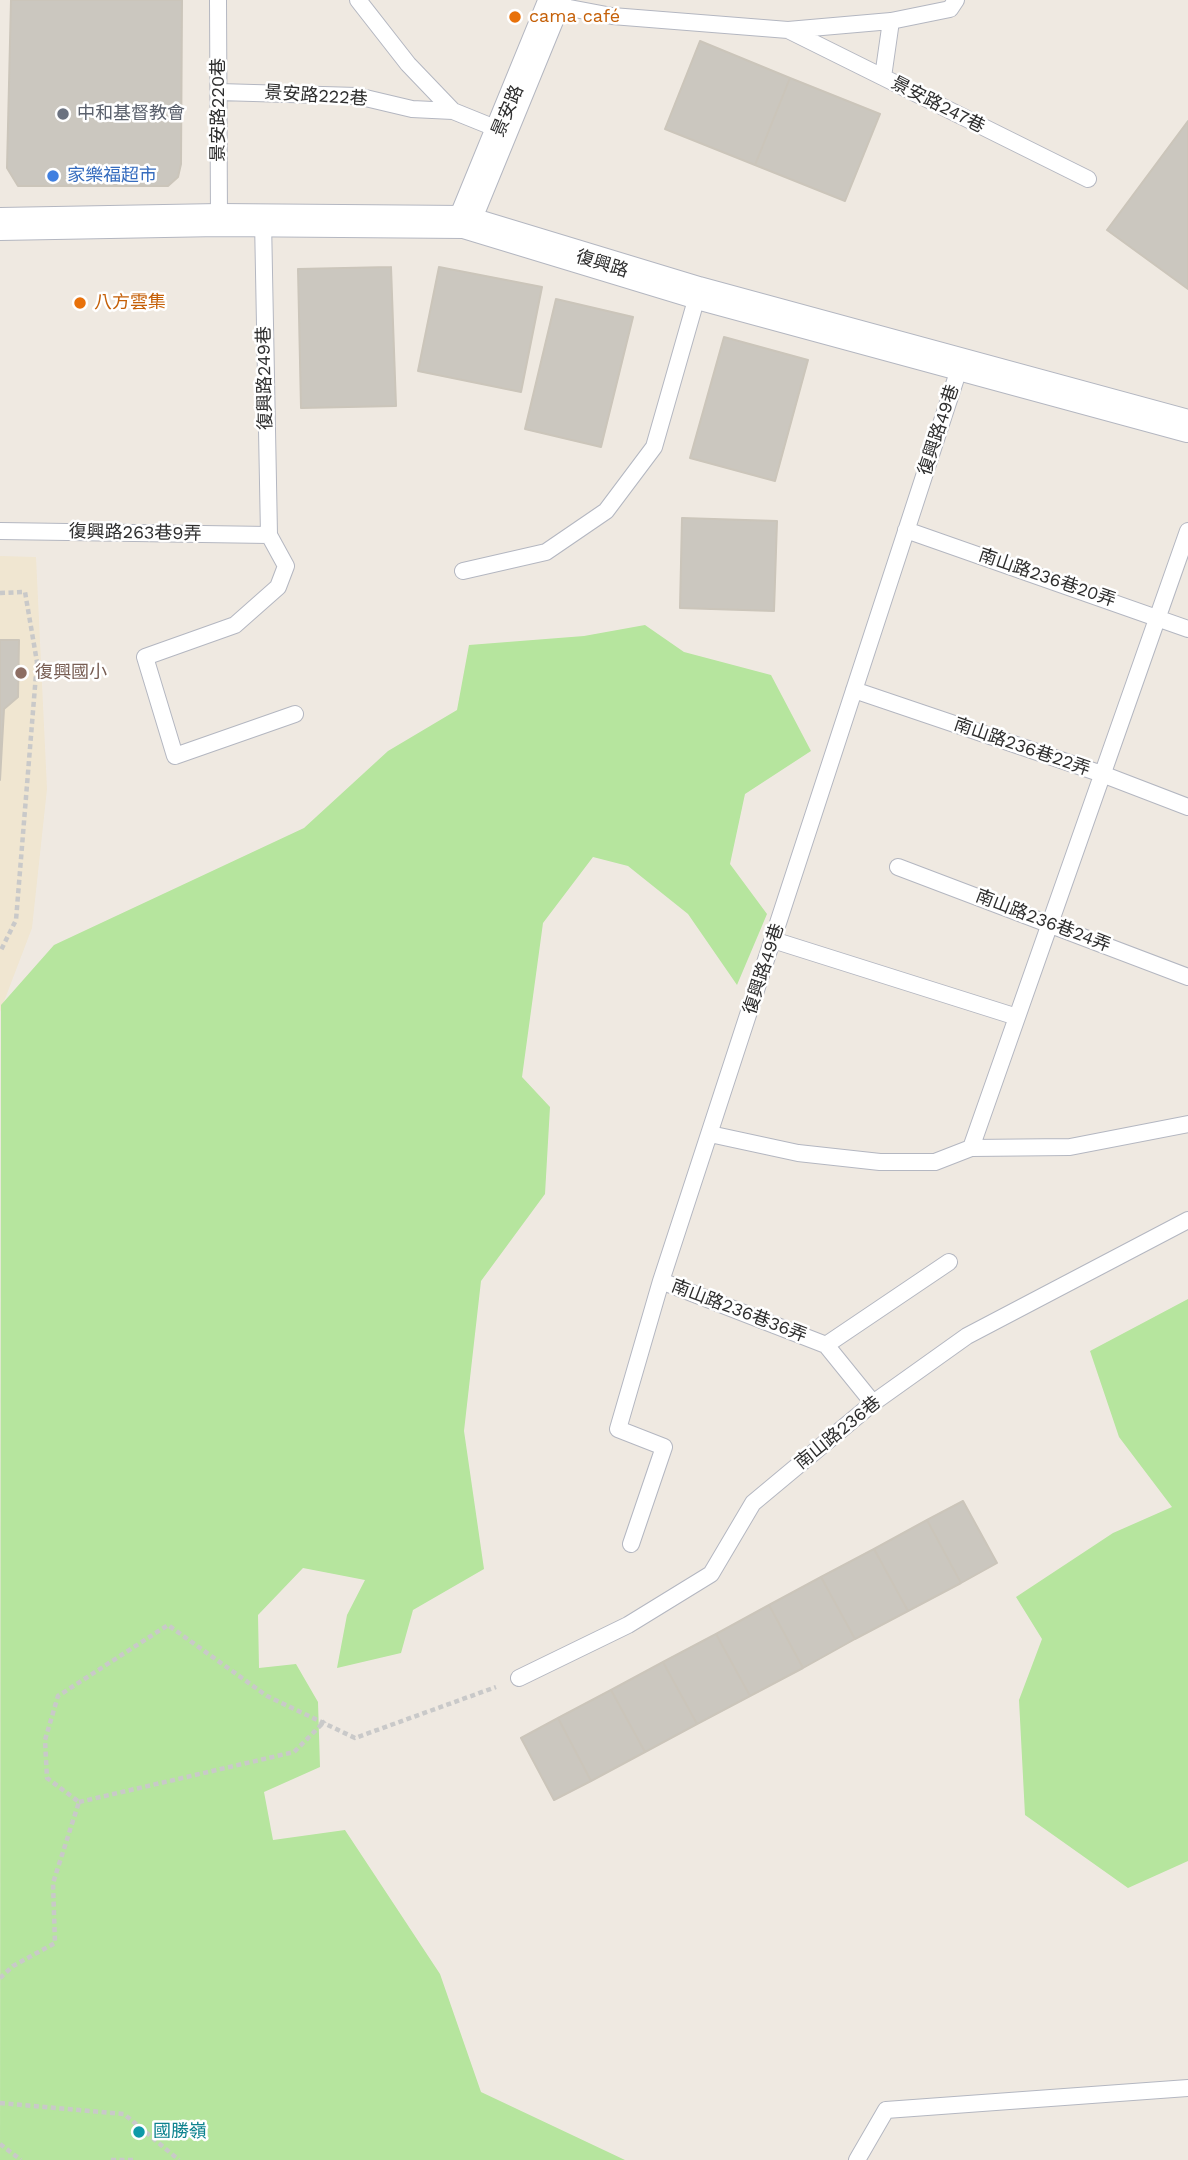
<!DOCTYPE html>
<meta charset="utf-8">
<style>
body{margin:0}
canvas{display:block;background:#efe9e1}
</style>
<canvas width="1188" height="2160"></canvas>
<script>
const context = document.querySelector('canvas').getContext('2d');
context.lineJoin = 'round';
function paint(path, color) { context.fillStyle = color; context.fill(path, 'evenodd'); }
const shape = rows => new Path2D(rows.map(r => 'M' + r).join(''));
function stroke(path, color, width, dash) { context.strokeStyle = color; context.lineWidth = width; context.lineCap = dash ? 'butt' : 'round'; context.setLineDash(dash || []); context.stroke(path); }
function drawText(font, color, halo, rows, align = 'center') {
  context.font = font + ' "Work Sans","Noto Sans TC",sans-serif'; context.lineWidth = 5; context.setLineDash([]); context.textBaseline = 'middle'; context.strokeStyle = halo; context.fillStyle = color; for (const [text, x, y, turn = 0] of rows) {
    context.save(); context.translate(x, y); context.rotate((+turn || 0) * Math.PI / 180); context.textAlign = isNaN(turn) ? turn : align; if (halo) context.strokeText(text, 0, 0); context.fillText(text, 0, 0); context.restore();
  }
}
paint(shape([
 [0,556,36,557,47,789,32,928,0,1012]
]), '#f0e6d1');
paint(shape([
 [645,625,684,652,771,675,811,751,745,794,730,864,767,914,737,985,688,914,628,866,593,857,543,923,522,1077,550,1107,545,1194,481,1281,464,1431,484,1569,413,1610,401,1653,337,1668,347,1615,365,1580,303,1568,258,1615,259,1668,296,1664,318,1702,320,1767,264,1792,273,1840,345,1830,440,1974,481,2092,625,2160,0,2160,1,1005,54,945,304,828,388,751,457,710,469,645,584,636],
 [1188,1299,1188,1861,1128,1888,1025,1815,1019,1700,1042,1639,1016,1597,1113,1533,1172,1507,1119,1437,1090,1351]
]), '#b6e59e');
const building = shape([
 [11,0,182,0,181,164,178,177,168,186,18,186,7,168,11,0],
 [700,41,790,78,755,165,665,129,700,41],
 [790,78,880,114,845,201,755,165,790,78],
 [1188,121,1188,289,1107,230,1188,121],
 [391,267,396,406,301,408,298,269,391,267],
 [439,267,542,287,521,392,418,371,439,267],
 [556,299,633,317,601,447,525,429,556,299],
 [724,337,808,360,775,481,690,458,724,337],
 [682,518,777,521,774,611,680,608,682,518],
 [0,640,19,640,18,697,4,709,0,780,0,640],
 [963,1501,997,1563,961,1583,927,1520,963,1501],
 [927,1520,961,1583,908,1611,874,1549,927,1520],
 [874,1549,908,1611,855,1639,821,1577,874,1549],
 [821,1577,855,1639,803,1668,769,1605,821,1577],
 [769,1605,803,1668,750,1696,716,1634,769,1605],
 [716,1634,750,1696,697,1724,663,1662,716,1634],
 [663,1662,697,1724,645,1752,611,1690,663,1662],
 [611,1690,645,1752,591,1781,558,1718,611,1690],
 [558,1718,591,1781,554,1800,521,1738,558,1718]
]);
paint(building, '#cbc7bf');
stroke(building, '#cbc5ba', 2);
const lane = shape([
 [218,0,219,220],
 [358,0,408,64,453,111,500,130],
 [553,5,612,16,788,30,891,21,950,9,956,0],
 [790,31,1088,179],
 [883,77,891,21],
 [219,92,357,96,412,109,453,111],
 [263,220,269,535,286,566,278,587,235,625,145,657,175,756,295,714],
 [906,530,1188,629],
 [0,531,269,535],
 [463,571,546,552,606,511,654,447,698,293],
 [854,690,1102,774,1188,807],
 [898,867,1188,977],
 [773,940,1017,1017],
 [710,1134,798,1153,880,1162,935,1162,971,1148,1070,1147,1188,1124],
 [971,1148,1188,531],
 [661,1281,826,1345,873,1403],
 [826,1345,949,1262],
 [631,1544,664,1447,618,1429,661,1281,960,366],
 [519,1678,628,1625,711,1574,753,1503,873,1403,967,1336,1188,1220],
 [857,2160,886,2110,1188,2088]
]);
const street = shape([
 [464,222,555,0],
 [0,224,219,220,464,222,698,293,1188,426]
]);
stroke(lane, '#b4b7c1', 18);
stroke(street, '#b4b7c1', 34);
stroke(shape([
 [0,593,25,592,37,662,16,920,0,952],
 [79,1802,294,1752,325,1721],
 [0,1978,13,1966,55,1943,53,1883,79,1802,47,1778,45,1740,58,1696,168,1625,267,1696,355,1738,496,1687],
 [0,2103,124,2114,179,2160],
 [0,2144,21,2160],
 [111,2160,133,2160]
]), '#c9c9c9', 4.5, [5, 3.5]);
stroke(lane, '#fff', 16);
stroke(street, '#fff', 32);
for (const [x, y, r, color] of [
 [515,17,7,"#e8710a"],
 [63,114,7,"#6b7280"],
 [53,176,7,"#3f7fe0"],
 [80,303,7,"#e8710a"],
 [21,673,7,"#8d6e63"],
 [139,2132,7,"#0f9aa8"]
]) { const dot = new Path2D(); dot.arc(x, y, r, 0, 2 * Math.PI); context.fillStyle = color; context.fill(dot); stroke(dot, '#fff', 2.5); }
drawText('18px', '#c56008', '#fff', [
 ["cama café",529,17],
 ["八方雲集",94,303]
], 'left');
drawText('18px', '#2e2e2e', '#fff', [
 ["景安路222巷",316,96,4],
 ["景安路247巷",938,105,27],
 ["景安路220巷",219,110,-90],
 ["景安路",508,111,-67],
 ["復興路",602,264,17],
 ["復興路249巷",265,378,-91],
 ["復興路49巷",939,430,-72],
 ["復興路263巷9弄",135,533,1],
 ["南山路236巷20弄",1047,578,19],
 ["南山路236巷22弄",1022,747,19],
 ["南山路236巷24弄",1043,921,21],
 ["復興路49巷",764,969,-72],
 ["南山路236巷36弄",739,1311,21],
 ["南山路236巷",838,1433,-39]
]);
drawText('18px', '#5b616d', '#fff', [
 ["中和基督教會",77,114]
], 'left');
drawText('18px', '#366cbe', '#fff', [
 ["家樂福超市",67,176]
], 'left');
drawText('18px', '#785e54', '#fff', [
 ["復興國小",35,673]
], 'left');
drawText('18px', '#0d838f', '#fff', [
 ["國勝嶺",153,2132]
], 'left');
</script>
